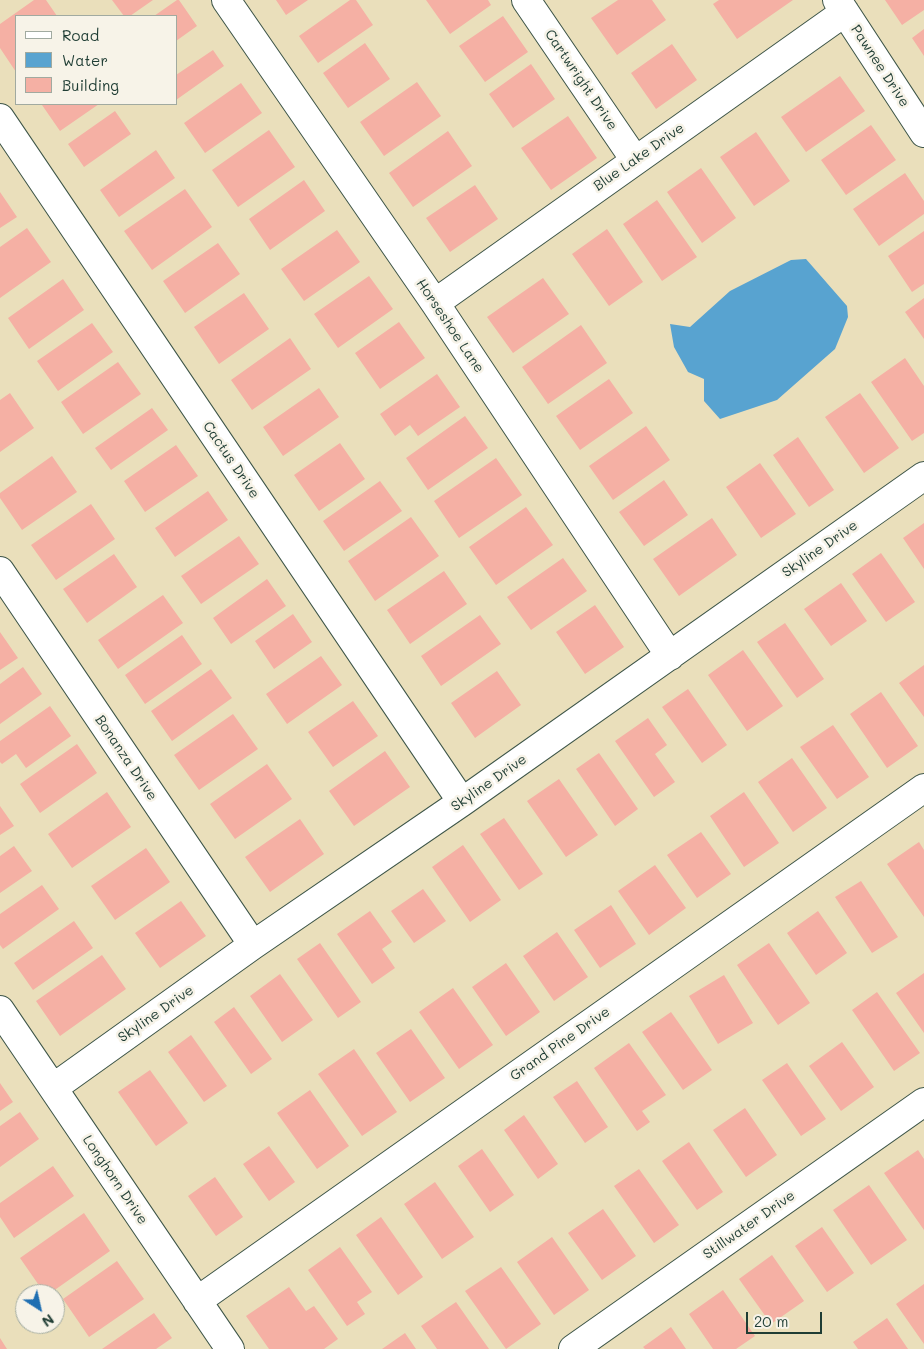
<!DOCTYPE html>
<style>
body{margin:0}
#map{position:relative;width:924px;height:1349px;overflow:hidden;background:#eadfbb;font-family:Mali,sans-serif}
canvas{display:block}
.legend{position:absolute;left:15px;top:15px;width:162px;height:90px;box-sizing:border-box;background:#f7f3e8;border:1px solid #a1aaa0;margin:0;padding:6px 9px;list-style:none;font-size:15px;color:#1f3d34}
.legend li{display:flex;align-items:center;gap:10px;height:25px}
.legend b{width:25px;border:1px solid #a1aaa0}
.north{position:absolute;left:15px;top:1284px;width:50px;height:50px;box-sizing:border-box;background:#f7f3e8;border:1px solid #a1aaa0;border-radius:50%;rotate:145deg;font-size:14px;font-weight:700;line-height:20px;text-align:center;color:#1f3d34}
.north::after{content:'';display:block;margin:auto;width:18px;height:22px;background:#1f6fb2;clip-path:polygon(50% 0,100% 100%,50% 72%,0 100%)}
.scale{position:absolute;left:746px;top:1312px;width:76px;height:22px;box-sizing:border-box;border:2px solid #1f3d34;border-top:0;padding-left:6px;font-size:15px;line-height:18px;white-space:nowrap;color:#1f3d34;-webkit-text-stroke:4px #f7f3e8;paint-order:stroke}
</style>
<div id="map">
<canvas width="924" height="1349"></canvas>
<ul class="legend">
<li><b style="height:6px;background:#fff"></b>Road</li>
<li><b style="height:14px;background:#58a3d0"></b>Water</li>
<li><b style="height:14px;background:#f5b0a4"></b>Building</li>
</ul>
<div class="north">N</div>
<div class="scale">20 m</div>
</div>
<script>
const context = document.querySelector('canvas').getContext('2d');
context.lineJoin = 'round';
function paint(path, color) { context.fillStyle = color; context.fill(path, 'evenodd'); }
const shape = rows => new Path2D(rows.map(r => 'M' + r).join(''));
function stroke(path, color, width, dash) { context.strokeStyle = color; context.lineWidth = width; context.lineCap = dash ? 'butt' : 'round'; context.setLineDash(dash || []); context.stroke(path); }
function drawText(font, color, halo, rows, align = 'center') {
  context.font = font + ' Mali,sans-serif'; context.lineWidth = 5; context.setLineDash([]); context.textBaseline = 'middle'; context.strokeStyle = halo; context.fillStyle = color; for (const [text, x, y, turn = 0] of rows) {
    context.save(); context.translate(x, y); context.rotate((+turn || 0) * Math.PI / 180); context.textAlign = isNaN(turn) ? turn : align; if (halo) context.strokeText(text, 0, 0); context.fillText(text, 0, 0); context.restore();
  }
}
paint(shape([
 [806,259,847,306,848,317,835,349,777,400,720,419,704,401,704,379,688,372,674,347,670,324,690,327,730,291,791,260]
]), '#58a3d0');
paint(shape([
 [34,0,46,0,57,16,16,16,16,72,0,48,0,24],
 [112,0,153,0,130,16,124,16],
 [177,0,179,0,197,26,176,41,176,16,154,16],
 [276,0,308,0,286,15],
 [350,0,356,0,373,25,318,63,299,36],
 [426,0,488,0,491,5,450,34],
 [618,0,652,0,666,20,617,55,591,18],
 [719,0,793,0,737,39,713,4],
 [885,0,924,0,924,10,902,25],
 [503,16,528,52,485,82,459,46],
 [924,29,924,56,912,38],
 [365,43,390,79,348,108,323,73],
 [672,44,697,80,656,109,631,73],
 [213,50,224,66,176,100,176,75],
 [531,64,555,99,513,128,489,94],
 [840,76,865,111,806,152,781,117],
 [417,82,441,116,384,156,360,122],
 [241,83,262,113,205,153,184,123],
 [43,104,99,104,60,131,42,105],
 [115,111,131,134,84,167,68,144],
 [568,116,597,158,551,190,521,148],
 [871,125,896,160,846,195,821,160],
 [269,130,295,167,238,207,212,170],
 [448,131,472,166,413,207,389,173],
 [756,132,790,181,754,206,720,157],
 [156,150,175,178,119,217,100,190],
 [701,168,736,218,702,243,667,192],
 [905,173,924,201,924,214,879,246,853,209],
 [304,180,325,211,270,250,249,219],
 [475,185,498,219,450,252,426,218],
 [185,189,212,227,152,270,124,231],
 [0,192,17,217,0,228],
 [657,200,697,257,662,281,623,224],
 [27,228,51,262,0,298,0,247],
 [607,229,643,282,609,306,572,254],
 [337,230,360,262,304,301,281,269],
 [924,231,924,284,912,292,888,256],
 [218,243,240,274,185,313,163,281],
 [369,276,393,309,338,348,314,314],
 [543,278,569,314,513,353,487,317],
 [63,279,84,310,29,349,8,318],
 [244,293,269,329,219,364,194,327],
 [924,298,924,339,905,312],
 [399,322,425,358,380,389,355,353],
 [92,323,113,352,58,391,37,361],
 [581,325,607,363,548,404,522,367],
 [290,338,311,369,252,410,231,380],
 [905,358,924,386,924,433,912,441,871,382],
 [118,362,141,394,83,434,61,402],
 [437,374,460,407,418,436,410,425,395,436,380,414],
 [609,379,633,413,580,450,556,416],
 [319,388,339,417,283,456,263,427],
 [10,393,34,428,0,452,0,400],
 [860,393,899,448,864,473,825,417],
 [152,408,168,430,111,470,95,448],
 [465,416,488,448,428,490,406,458],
 [646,426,670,460,613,500,589,466],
 [798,437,834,490,809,507,773,455],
 [340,443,365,479,319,511,294,475],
 [176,445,198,476,145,512,124,481],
 [52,456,77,492,22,530,0,498,0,493],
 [496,458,522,495,459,538,434,501],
 [760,463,796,514,761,538,726,487],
 [664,480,688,515,644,546,619,512],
 [380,481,402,511,344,551,323,521],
 [208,491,228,520,175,557,155,528],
 [91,504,115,539,56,580,31,545],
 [526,507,553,545,496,585,469,547],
 [411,517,439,556,375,601,348,561],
 [712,518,737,555,679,596,653,559],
 [924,523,924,569,903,538],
 [239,536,259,564,201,604,181,576],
 [881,553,915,602,886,622,852,574],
 [114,554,137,587,87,623,63,589],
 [563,558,587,591,531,630,507,597],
 [444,571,467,604,410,644,387,610],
 [267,579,286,606,231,644,213,618],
 [841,583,867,621,831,646,804,609],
 [163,595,183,623,118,669,98,640],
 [595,605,624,647,585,674,556,632],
 [293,614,312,642,274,669,255,641],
 [480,615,501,644,441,686,421,656],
 [785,623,824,679,797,698,757,642],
 [0,632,18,658,0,670],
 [182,635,202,664,145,704,125,675],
 [743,650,783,706,747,731,708,675],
 [321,656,342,685,287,724,266,694],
 [924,665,924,717,899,683],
 [23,667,42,694,0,724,0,684],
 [211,669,232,698,172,741,151,711],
 [497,671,521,705,475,738,451,703],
 [688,689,727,745,702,763,662,707],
 [881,692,918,746,887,768,850,714],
 [353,701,378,736,333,767,308,732],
 [50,706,71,736,26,768,16,754,2,764,0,762,0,741],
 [233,714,258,749,199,790,174,755],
 [648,718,667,745,655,754,675,782,654,797,615,741],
 [833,725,869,777,837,799,800,747],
 [77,744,97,773,40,813,20,784],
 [385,751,410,787,354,826,329,791],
 [599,753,638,809,615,826,576,769],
 [792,758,827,808,793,832,758,782],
 [267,764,292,799,235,839,210,804],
 [559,779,598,835,566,857,527,801],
 [107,792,131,827,72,868,48,834],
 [744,792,779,843,744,867,710,816],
 [0,806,14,826,0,835],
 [504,818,543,874,519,890,480,834],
 [300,819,324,854,270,892,245,857],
 [701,832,731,874,697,898,667,855],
 [919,842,924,850,924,917,887,864],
 [463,845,501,900,470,922,432,867],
 [14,846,32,871,0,893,0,856],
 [146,848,170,882,115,920,91,886],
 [655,865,686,908,649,935,618,891],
 [861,881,898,937,872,953,835,897],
 [42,885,59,909,3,949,0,945,0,914],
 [423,889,446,921,414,943,391,911],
 [181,901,206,936,160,968,135,933],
 [611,905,636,944,600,968,574,930],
 [370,911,392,942,382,949,395,968,372,984,337,934],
 [818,911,847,953,816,975,787,933],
 [74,921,93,948,33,990,14,963],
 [557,932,588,977,554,1001,523,956],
 [320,943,361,1002,338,1018,297,959],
 [769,943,810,1003,778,1025,737,965],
 [102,955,126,989,60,1036,36,1001],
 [506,963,540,1012,506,1036,472,987],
 [924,973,924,1033,896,993],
 [280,974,313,1020,282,1042,250,996],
 [724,975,753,1023,718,1044,689,996],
 [453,988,493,1045,459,1069,419,1012],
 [877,992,920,1053,894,1071,852,1010],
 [234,1007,272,1059,251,1074,214,1022],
 [671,1012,712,1070,683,1090,642,1032],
 [411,1029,445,1078,410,1102,376,1053],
 [191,1035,227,1086,204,1102,168,1052],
 [842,1042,874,1087,841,1111,809,1066],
 [629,1043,666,1095,642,1111,650,1122,637,1131,594,1068],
 [354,1049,397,1112,362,1136,318,1074],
 [787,1063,826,1119,801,1136,762,1080],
 [150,1070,188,1123,156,1146,118,1092],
 [577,1081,608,1127,585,1143,553,1097],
 [0,1083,13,1102,0,1111],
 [310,1090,349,1146,317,1169,277,1113],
 [745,1108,777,1155,746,1177,713,1130],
 [20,1112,39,1139,0,1167,0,1126],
 [524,1115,558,1164,538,1179,504,1130],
 [689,1142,723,1192,697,1210,662,1161],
 [269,1146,295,1182,269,1201,243,1164],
 [482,1149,514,1195,490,1212,458,1166],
 [918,1150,924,1159,924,1230,884,1173],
 [53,1166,74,1196,14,1238,0,1217,0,1203],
 [639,1169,679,1225,654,1243,614,1186],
 [215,1177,243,1217,216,1236,188,1196],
 [435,1182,474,1237,442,1259,404,1204],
 [869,1185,907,1240,871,1265,833,1210],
 [603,1209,636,1256,602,1280,568,1233],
 [84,1213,110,1251,49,1294,45,1294,20,1258],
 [381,1217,423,1277,398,1295,356,1235],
 [822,1227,854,1273,827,1292,795,1246],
 [552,1237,589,1290,554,1315,517,1262],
 [340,1247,372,1292,357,1302,365,1314,347,1326,308,1270],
 [772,1255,804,1301,771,1324,739,1279],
 [117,1261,144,1299,89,1337,63,1299],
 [501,1267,541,1324,506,1349,465,1291],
 [924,1284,924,1344,896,1304],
 [289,1287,306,1311,314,1306,338,1339,324,1349,269,1349,246,1316],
 [723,1290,755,1336,736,1349,713,1349,689,1314],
 [456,1302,489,1349,437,1349,421,1326],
 [154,1313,172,1338,156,1349,102,1349],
 [887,1318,908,1349,858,1349,853,1342],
 [671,1327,686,1349,645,1349,643,1347],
 [405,1333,416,1349,382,1349],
 [0,1338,7,1349,0,1349]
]), '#f5b0a4');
const minor = shape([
 [226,0,435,303,670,656],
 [526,0,635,160],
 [837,0,924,133],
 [0,118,462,802],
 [435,303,845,12],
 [0,571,253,945],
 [0,1010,230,1349],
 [53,1088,253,945,462,802,924,476],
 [197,1301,924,788],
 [573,1349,924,1102]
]);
stroke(minor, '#3d5548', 30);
stroke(minor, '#fff', 28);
drawText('14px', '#1f3d34', '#f7f3e8', [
 ["Pawnee Drive",880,66,57],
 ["Cartwright Drive",581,80,56],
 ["Blue Lake Drive",639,157,-35],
 ["Horseshoe Lane",450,326,56],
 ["Cactus Drive",231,460,56],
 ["Skyline Drive",820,549,-35],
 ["Bonanza Drive",126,758,56],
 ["Skyline Drive",489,783,-35],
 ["Skyline Drive",156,1014,-35],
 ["Grand Pine Drive",560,1044,-35],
 ["Longhorn Drive",115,1180,56],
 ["Stillwater Drive",749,1225,-35]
]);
</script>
